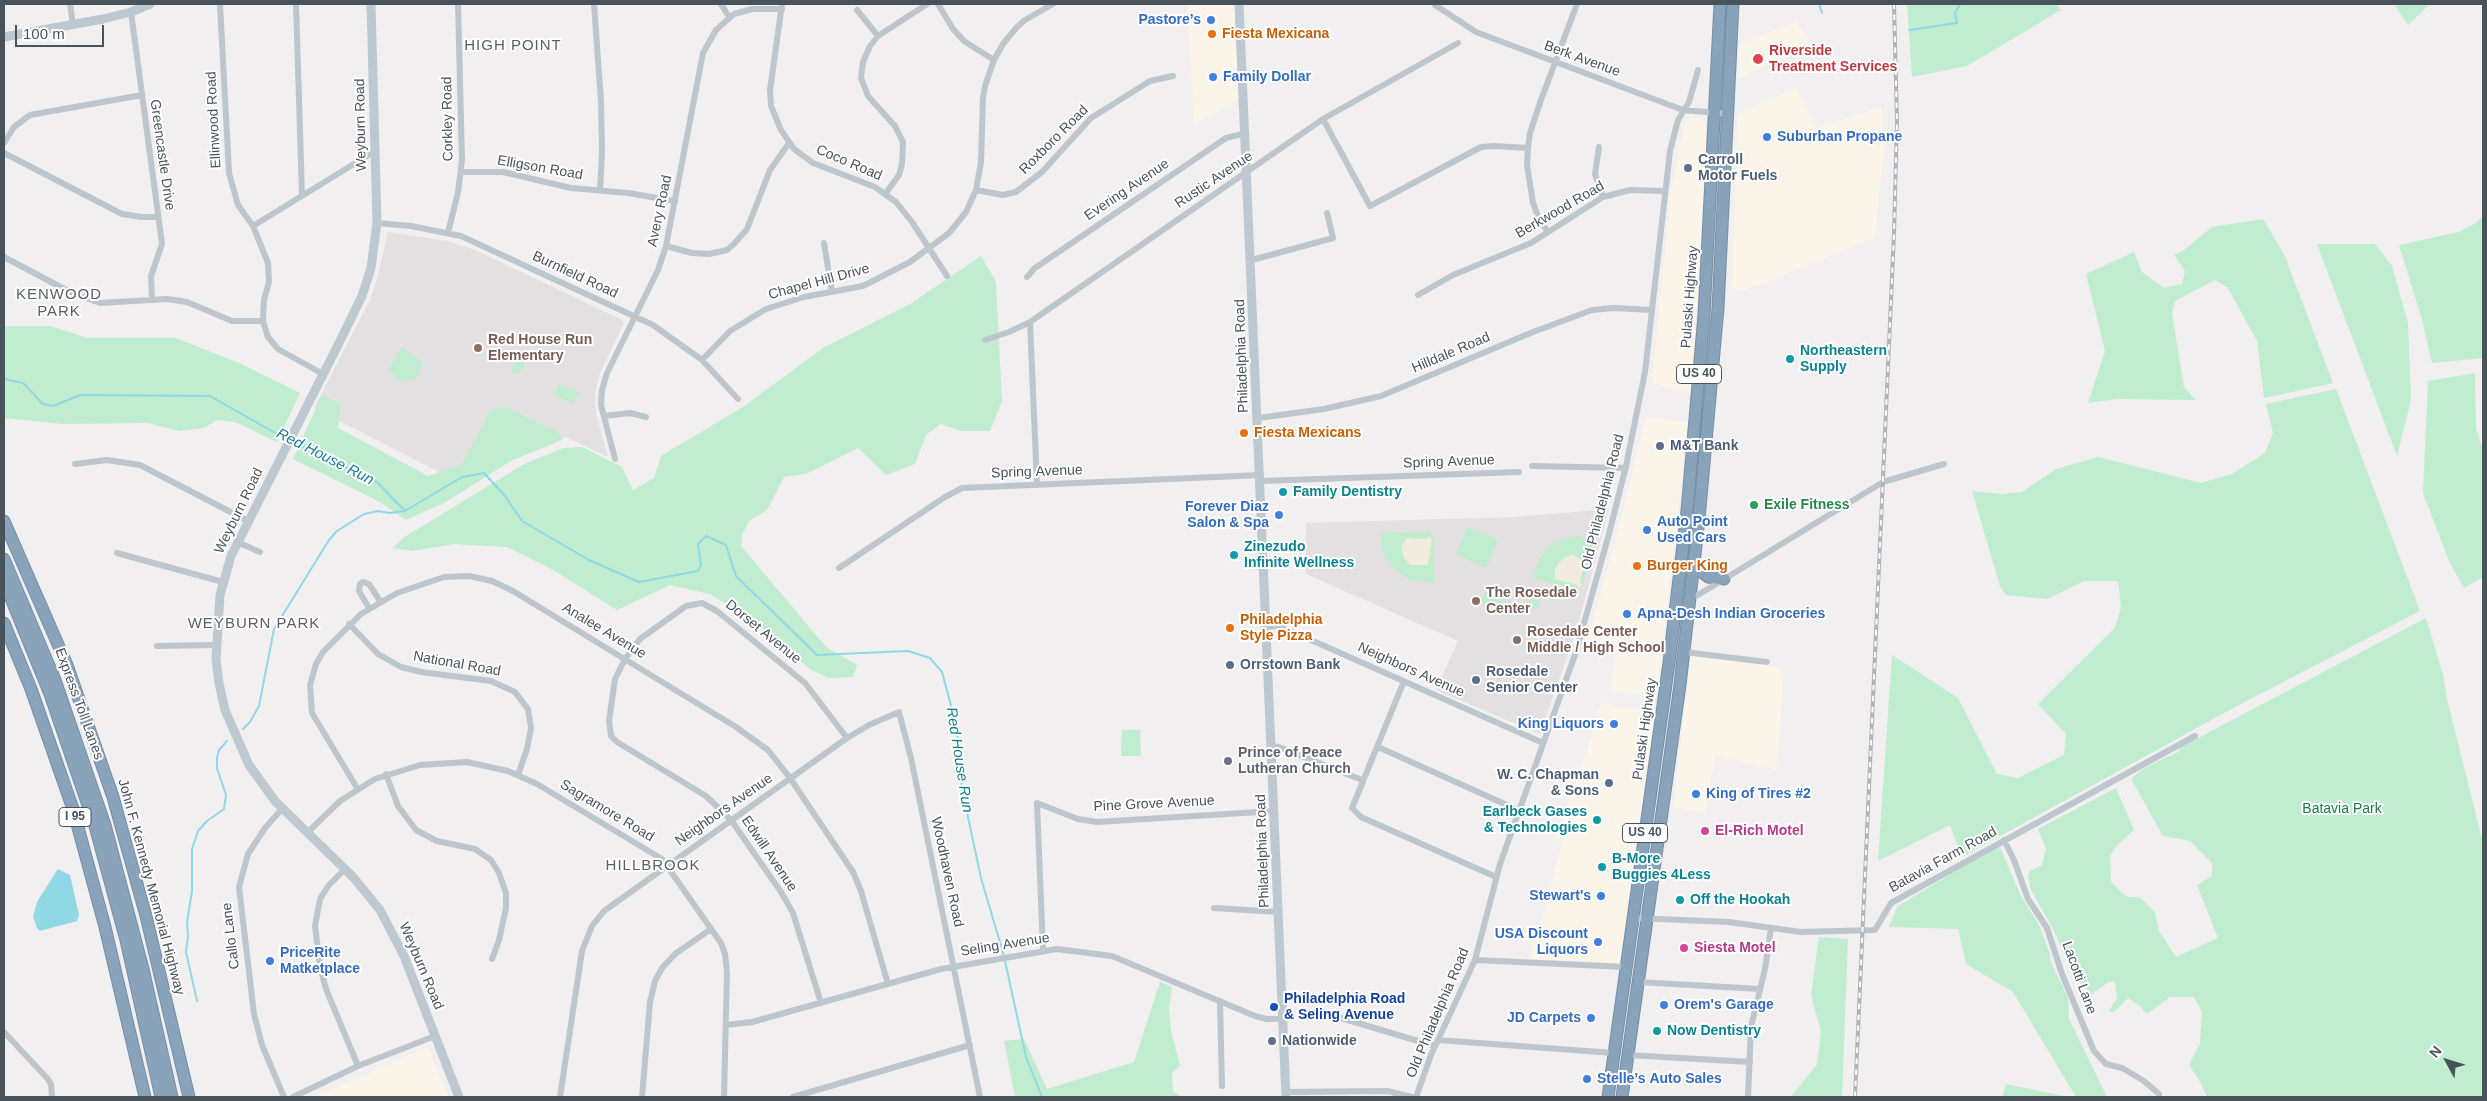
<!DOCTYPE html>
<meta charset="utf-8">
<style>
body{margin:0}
#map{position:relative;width:2487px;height:1101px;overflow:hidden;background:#f1efef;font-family:Helvetica,sans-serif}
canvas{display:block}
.frame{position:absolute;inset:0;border:5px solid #48535b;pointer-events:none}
.north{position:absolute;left:2422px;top:1036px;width:50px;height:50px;-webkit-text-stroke:4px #fff;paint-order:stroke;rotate:309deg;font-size:14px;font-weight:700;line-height:20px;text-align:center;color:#48535b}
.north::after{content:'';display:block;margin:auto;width:18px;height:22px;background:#48535b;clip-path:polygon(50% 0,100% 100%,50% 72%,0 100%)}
.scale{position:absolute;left:15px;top:25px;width:89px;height:22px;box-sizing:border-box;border:2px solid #48535b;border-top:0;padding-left:6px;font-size:15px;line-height:18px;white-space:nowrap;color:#48535b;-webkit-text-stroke:4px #fff;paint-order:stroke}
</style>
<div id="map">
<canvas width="2487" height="1101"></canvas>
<div class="frame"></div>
<div class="north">N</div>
<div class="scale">100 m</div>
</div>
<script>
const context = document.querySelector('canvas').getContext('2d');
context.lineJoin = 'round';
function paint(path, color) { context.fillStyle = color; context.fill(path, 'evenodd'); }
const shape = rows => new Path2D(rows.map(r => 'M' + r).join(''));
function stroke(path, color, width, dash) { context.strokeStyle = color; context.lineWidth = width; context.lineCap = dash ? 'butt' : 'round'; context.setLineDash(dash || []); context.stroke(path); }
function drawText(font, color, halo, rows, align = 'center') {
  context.font = font + ' Helvetica,sans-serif'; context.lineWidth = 4; context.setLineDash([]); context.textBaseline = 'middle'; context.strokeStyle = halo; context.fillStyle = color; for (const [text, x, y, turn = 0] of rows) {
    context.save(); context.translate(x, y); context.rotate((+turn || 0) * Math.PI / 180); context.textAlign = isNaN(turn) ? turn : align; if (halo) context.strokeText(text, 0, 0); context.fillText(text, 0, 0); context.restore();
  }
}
paint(shape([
 [1188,4,1235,4,1240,99,1194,124],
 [1797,22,1810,44,1738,79,1739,44],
 [1796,88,1816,128,1881,107,1884,147,1875,237,1759,285,1743,290,1732,288,1738,114],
 [1692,117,1702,119,1706,124,1705,191,1691,393,1652,383,1671,190,1686,120],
 [1646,417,1688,422,1657,697,1611,691,1617,644,1610,647,1585,650,1615,542],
 [1691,655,1773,665,1784,673,1776,770,1715,755,1706,812,1673,807],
 [1601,703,1624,708,1655,711,1620,963,1530,959,1533,938,1545,912,1562,842,1554,839,1586,754],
 [428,1047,448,1097,315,1097]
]), '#fbf5e9');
paint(shape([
 [388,232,447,241,475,250,622,320,624,323,600,373,595,393,596,414,608,457,566,437,455,480,314,408,371,298,379,272],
 [1609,509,1577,628,1540,734,1436,690,1458,641,1306,574,1306,523,1515,517]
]), '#e2e0e0');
paint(shape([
 [1907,4,2056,4,2061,10,1967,66,1912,77],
 [2394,4,2430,4,2408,25],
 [2483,216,2483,358,2432,363,2421,316,2399,245,2459,232,2476,223],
 [2263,219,2284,254,2333,383,2264,398,2257,341,2228,288,2215,280,2175,301,2172,314,2184,387,2196,400,2118,399,2088,403,2105,351,2086,274,2134,252,2142,272,2164,288,2182,284,2185,271,2174,255,2184,250,2212,227],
 [2317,244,2375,244,2392,266,2408,323,2411,400,2397,456],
 [981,256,996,282,1002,401,990,431,961,431,941,424,926,435,915,464,886,475,858,448,806,474,784,477,767,510,749,521,742,535,741,546,826,647,857,665,853,677,828,678,810,669,755,622,710,594,670,585,617,610,555,571,507,547,454,544,412,551,393,548,403,538,524,464,564,448,582,447,622,467,633,490,654,478,661,456,743,407,823,348,910,304],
 [10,326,50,326,88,338,176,338,239,363,300,393,277,442,235,422,217,420,204,428,179,431,148,423,63,424,4,418,4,327],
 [402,347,422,363,421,370,416,378,407,382,397,379,389,369],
 [519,354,527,358,519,375,511,372],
 [2475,373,2476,429,2483,450,2483,577,2464,588,2449,561,2423,493,2428,381],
 [559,384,579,393,573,404,554,394],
 [2336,389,2420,611,2235,707,1962,857,1950,825,1878,861,1892,655,1958,698,1997,774,2018,778,2064,755,2066,734,2038,704,2115,628,2121,608,2118,581,2084,581,2047,599,2006,595,2000,586,1972,491,2002,494,2022,492,2056,469,2098,457,2201,483,2232,474,2265,453,2273,433,2266,404],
 [322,395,341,404,338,428,428,476,462,465,490,411,502,406,557,431,562,440,511,461,444,503,406,520,380,502,293,459],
 [1468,527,1498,540,1486,568,1456,554],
 [1429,532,1434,537,1434,583,1411,580,1393,568,1382,550,1381,540,1381,533],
 [1577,536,1594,539,1583,585,1576,589,1532,578,1541,557,1547,549,1556,542],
 [1487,589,1505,597,1500,607,1507,599,1517,607,1509,617,1499,609,1481,601],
 '1528.5 604a5.5 5.5 0 1 1 11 0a5.5 5.5 0 1 1-11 0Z',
 [2426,618,2443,675,2447,699,2483,843,2483,1097,2207,1097,2201,1083,2189,1065,2200,1044,2202,1012,2194,997,2170,997,2147,1014,2140,1006,2128,998,2114,1012,2109,1011,2117,998,2115,982,2109,982,2092,994,2076,979,2051,925,2031,890,2028,876,2030,871,2042,865,2046,849,2038,829,2116,788,2134,830,2116,846,2110,856,2111,882,2127,897,2139,897,2155,912,2159,931,2176,957,2218,938,2197,885,2212,876,2212,863,2190,841,2163,836,2131,779,2144,768,2180,751,2179,748],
 [1122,730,1140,730,1141,756,1121,756],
 [2000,847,2020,894,2039,925,2050,954,2050,960,2068,998,2069,1019,2107,1097,2076,1097,2013,992,1966,964,1958,929,1889,927,1897,907,1965,865],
 [1819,937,1848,939,1842,1097,1791,1097,1817,1064,1821,1032,1811,995],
 [1160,982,1172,987,1169,1008,1171,1031,1180,1066,1172,1073,1173,1092,1182,1097,1015,1097,1004,1041,1024,1039,1047,1089,1134,1062],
 [2006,1084,2068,1097,2002,1097]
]), '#c0eccf');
paint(shape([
 [1429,536,1432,539,1428,565,1410,565,1404,558,1401,547,1406,538,1426,539],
 [1571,554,1586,562,1580,580,1582,585,1579,588,1575,584,1555,579,1555,569,1559,562]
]), '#f1ebe0');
paint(shape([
 [58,869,70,875,79,915,77,921,40,931,37,928,33,917,37,902]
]), '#8fd8e6');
stroke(shape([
 [1819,4,1822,13],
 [1909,30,1957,23,1955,13,1960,4],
 [4,379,23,383,43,404,53,406,80,395,210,396,286,439],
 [292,442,377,482,405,511,462,477,484,473,505,496,522,521,589,560,639,582,698,571,701,565,698,544,706,536,726,545,736,576,817,655,908,651,930,658,942,672,957,728,962,789,981,878,1004,956],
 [243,729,250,722,259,706,274,629,329,540,337,531,364,514,378,511,390,513,405,511],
 [1005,961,1026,1057,1042,1097],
 [197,1001,186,952,188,935,187,922,192,891,192,849,198,831,207,821,224,809,226,795,217,768,217,758,219,750,227,741]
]), '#8fd8e6', 2);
const highway = shape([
 [4,521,67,665,113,797,146,916,189,1097],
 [4,559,55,680,105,825,143,969,172,1097],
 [1694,566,1708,577,1724,579],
 [4,581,50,694,95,826,126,940,161,1097],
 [4,623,31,689,73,809,105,927,145,1097],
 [1608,1097,1669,663,1687,511,1704,315,1720,4],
 [1622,1097,1680,685,1699,519,1718,308,1733,4]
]);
stroke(highway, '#748ea6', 13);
stroke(shape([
 [70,4,73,25],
 [220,4,229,173,238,205,253,226,268,263,269,282,264,300,263,321,268,337,278,349,323,374],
 [296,4,302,195],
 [594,4,601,101,602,152,600,190],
 [721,4,729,17],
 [782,4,770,90,771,106,781,130,794,149,813,163,875,187,896,202,912,222,947,276],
 [938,4,953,29,964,41,994,60],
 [1435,5,1476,32,1683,110,1729,114],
 [857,10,878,36],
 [131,12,162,244,151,276,152,299],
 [1323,119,1370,206,1481,147,1494,146,1528,148],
 [4,143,14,127,30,115,142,95],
 [1599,147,1595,174,1603,197],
 [4,153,122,214,142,217,158,217],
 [461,172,503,172,571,188,628,193,675,201],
 [976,190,1003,195,1016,192,1042,172,1091,118,1150,81,1173,76],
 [886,193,899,175,902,164,903,142,895,126,868,96,861,78,863,62,870,46,878,36,927,4],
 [377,223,411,226,461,236,653,325,702,360,738,399],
 [253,226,375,151],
 [1548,232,1540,221,1533,203,1527,165,1528,148,1530,133,1541,100,1577,4],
 [448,233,458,192,462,160,458,4],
 [824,243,832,292],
 [666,246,692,253,709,254,727,250,734,244,747,229,770,170,789,143],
 [4,257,70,292,100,303,167,299,187,302,232,321,263,321],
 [1252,260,1333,238,1327,213],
 [1027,277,1035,268,1226,138,1246,133],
 [1418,295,1453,275,1531,243,1603,197,1630,190,1664,191],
 [1030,322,1037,485],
 [985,340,1009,332,1030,322,1323,119,1458,43],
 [702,360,730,331,766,309,804,297,863,286,910,262,949,233,966,212,976,190,981,162,983,98,985,86,994,60,1003,44,1017,27,1025,20,1053,4],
 [604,416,630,413,646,417],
 [1258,418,1324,409,1381,396,1533,332,1592,310,1614,308,1652,310],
 [615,459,601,405,602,390,607,373,658,270,666,246,703,53,716,30,734,14,752,9,782,9],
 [75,464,107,460,140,465,248,521],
 [1532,466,1626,468],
 [1261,481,1519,472],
 [237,542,260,552],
 [117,553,223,582],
 [839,568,945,497,962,488,1261,475],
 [1691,595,1698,595,1883,482,1944,464],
 [369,608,359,591,360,584,363,582,369,584,380,601],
 [349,624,378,654,401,667,421,672,491,681,515,692,528,709,531,728,527,749,518,775],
 [1267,627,1278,626,1302,636,1543,743],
 [157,646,216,645],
 [1684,652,1767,662],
 [1404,681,1352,808,1361,817,1496,877],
 [1272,746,1279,747,1362,780],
 [1378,747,1518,810],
 [386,774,398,806,416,830,437,841,475,849,491,860,499,873,506,893,506,908,499,940,492,959],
 [357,788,312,713,310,685,316,664,323,652,361,614,397,593,444,577,469,576,492,581,513,591,736,727,768,750,790,778,853,872,861,891,888,984],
 [282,809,265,828,248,854,239,887,254,1014,262,1045,284,1097],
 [307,833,340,801,375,779,420,765,467,762,508,771,537,784,662,859,721,943,725,954,727,972,724,1097],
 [2004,840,2014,860,2028,899,2047,928,2062,974,2094,1051,2106,1064,2122,1068,2144,1081,2159,1094,2159,1097],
 [345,869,329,885,320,899,315,926,320,966,326,989,358,1066],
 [1214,908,1279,912],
 [1634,918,1729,922,1801,932,1875,930,1891,903,2195,736],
 [1043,950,1037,803,1078,819,1097,822,1275,811],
 [1475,960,1626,967],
 [1638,982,1760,989],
 [1220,1001,1222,1086],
 [821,1003,793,913,781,892,731,820,706,796,617,742,611,736,609,721,615,679,625,659,640,639,686,606,702,603,717,611,805,683,847,738],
 [1334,1016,1435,1046],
 [726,1025,752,1022,941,969,1057,949,1112,956,1255,1016,1267,1019,1283,1019],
 [4,1032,47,1078,51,1084,52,1097],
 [1438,1040,1614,1053],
 [1628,1055,1750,1062],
 [1286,1092,1387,1091,1412,1097],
 [293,1097,358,1066,435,1036],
 [560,1097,582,951,592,926,604,911,847,738,869,725,899,712,911,758,980,1097],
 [642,1097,650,1002,655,981,662,968,675,954,711,929],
 [793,1097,970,1045],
 [1416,1097,1431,1055,1475,960,1500,864,1576,652,1609,534,1626,466,1645,372,1670,151,1678,120,1689,102,1698,70],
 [1748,1097,1751,1027,1765,969,1771,928]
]), '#bec6cd', 6);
stroke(shape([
 [371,4,377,223,371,268,362,296,340,341,231,556,220,595,216,659,219,683,225,710,249,765,275,801,353,877,380,910,404,956,459,1097],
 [1239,4,1286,1097],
 [4,37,103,19,131,12,150,4]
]), '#bdc8d1', 9);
stroke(highway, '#89a3ba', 11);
const rail = shape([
 [1855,1097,1894,234,1897,121,1894,4]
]);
stroke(rail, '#b1b4b8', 4);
stroke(rail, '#fff', 2, [5.5]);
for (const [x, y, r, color] of [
 [1211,20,5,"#3f7fe0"],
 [1212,34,5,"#e8710a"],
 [1758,59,6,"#e0444e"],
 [1213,77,5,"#3f7fe0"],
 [1767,137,5,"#3f7fe0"],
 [1688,168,5,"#5c6f8a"],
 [478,348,5,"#8d6e63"],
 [1790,359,5,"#0f9aa8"],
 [1244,433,5,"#e8710a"],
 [1660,446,5,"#5c6f8a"],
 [1283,492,5,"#0f9aa8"],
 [1754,505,5,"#2e9e5b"],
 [1279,515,5,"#3f7fe0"],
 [1647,530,5,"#3f7fe0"],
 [1234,555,5,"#0f9aa8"],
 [1637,566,5,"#e8710a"],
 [1476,601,5,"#8d6e63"],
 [1627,614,5,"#3f7fe0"],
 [1230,628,5,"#e8710a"],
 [1517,640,5,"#8d6e63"],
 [1230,665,5,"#5c6f8a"],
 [1476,680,5,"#5c6f8a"],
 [1614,724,5,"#3f7fe0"],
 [1228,761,5,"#6b7280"],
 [1609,783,5,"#5c6f8a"],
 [1696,794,5,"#3f7fe0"],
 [1597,820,5,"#0f9aa8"],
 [1705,831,5,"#d1479c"],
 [1602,867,5,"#0f9aa8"],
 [1601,896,5,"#3f7fe0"],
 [1680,900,5,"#0f9aa8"],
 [1598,942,5,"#3f7fe0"],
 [1684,948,5,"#d1479c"],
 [270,961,5,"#3f7fe0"],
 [1664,1005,5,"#3f7fe0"],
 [1274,1007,5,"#1a4fb4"],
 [1591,1018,5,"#3f7fe0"],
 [1657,1031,5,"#0f9aa8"],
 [1272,1041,5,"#5c6f8a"],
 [1587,1079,5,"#3f7fe0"]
]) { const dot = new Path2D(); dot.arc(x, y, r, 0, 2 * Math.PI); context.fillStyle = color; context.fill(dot); stroke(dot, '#fff', 2); }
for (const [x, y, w] of [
 [1699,374,45],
 [75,817,32],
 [1645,833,45]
]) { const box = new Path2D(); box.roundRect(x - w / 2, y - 9.5, w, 19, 4); context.fillStyle = '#fff'; context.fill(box); stroke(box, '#48535b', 1); }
drawText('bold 12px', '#48535b', null, [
 ["US 40",1699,374],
 ["I 95",75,817],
 ["US 40",1645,833]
]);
drawText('bold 14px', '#366cbe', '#fff', [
 ["Pastore’s",1201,20,"right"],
 ["Family Dollar",1223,77],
 ["Suburban Propane",1777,137],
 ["Forever Diaz",1269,507,"right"],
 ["Salon & Spa",1269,523,"right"],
 ["Auto Point",1657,522],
 ["Used Cars",1657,538],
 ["Apna-Desh Indian Groceries",1637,614],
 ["King Liquors",1604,724,"right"],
 ["King of Tires #2",1706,794],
 ["Stewart's",1591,896,"right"],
 ["USA Discount",1588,934,"right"],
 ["Liquors",1588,950,"right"],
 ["PriceRite",280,953],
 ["Matketplace",280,969],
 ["Orem's Garage",1674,1005],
 ["JD Carpets",1581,1018,"right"],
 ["Stelle’s Auto Sales",1597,1079]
], 'left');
drawText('bold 14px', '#c56008', '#fff', [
 ["Fiesta Mexicana",1222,34],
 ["Fiesta Mexicans",1254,433],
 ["Burger King",1647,566],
 ["Philadelphia",1240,620],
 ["Style Pizza",1240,636]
], 'left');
drawText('bold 14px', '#be3a42', '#fff', [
 ["Riverside",1769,51],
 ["Treatment Services",1769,67]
], 'left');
drawText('14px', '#48535b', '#fff', [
 ["Berk Avenue",1582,59,20],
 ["Corkley Road",448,119,-91],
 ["Ellinwood Road",214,120,-93],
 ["Weyburn Road",361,125,-91],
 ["Roxboro Road",1054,140,-45],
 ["Greencastle Drive",162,155,82],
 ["Coco Road",849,163,23],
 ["Elligson Road",540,168,10],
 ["Rustic Avenue",1214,180,-34],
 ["Evering Avenue",1127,190,-34],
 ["Berkwood Road",1560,210,-30],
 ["Avery Road",660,211,-78],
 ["Burnfield Road",575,275,25],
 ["Chapel Hill Drive",819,282,-15],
 ["Pulaski Highway",1690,297,-86],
 ["Hilldale Road",1451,353,-23],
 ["Philadelphia Road",1242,356,-92],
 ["Spring Avenue",1449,462,-2],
 ["Spring Avenue",1037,472,-2],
 ["Old Philadelphia Road",1603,502,-76],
 ["Weyburn Road",239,511,-64],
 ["Analee Avenue",604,631,31],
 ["Dorset Avenue",763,632,39],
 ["National Road",457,664,10],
 ["Neighbors Avenue",1411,670,24],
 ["Express Toll Lanes",79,704,70],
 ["Pulaski Highway",1645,729,-82],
 ["Pine Grove Avenue",1154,804,-3],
 ["Neighbors Avenue",724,810,-35],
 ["Sagramore Road",607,811,31],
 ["Philadelphia Road",1263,851,-92],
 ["Edwill Avenue",769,854,56],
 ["Batavia Farm Road",1943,860,-29],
 ["Woodhaven Road",947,872,78],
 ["John F. Kennedy Memorial Highway",151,887,75],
 ["Callo Lane",231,936,-97],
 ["Seling Avenue",1005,945,-9],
 ["Weyburn Road",421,966,67],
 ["Lacotti Lane",2079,978,70],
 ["Old Philadelphia Road",1438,1013,-67]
]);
drawText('bold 14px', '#4e5e75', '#fff', [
 ["Carroll",1698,160],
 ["Motor Fuels",1698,176],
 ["M&T Bank",1670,446],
 ["Orrstown Bank",1240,665],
 ["Rosedale",1486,672],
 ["Senior Center",1486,688],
 ["W. C. Chapman",1599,775,"right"],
 ["& Sons",1599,791,"right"],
 ["Nationwide",1282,1041]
], 'left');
drawText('bold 14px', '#785e54', '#fff', [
 ["Red House Run",488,340],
 ["Elementary",488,356],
 ["The Rosedale",1486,593],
 ["Center",1486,609],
 ["Rosedale Center",1527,632],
 ["Middle / High School",1527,648]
], 'left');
drawText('bold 14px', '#0d838f', '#fff', [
 ["Northeastern",1800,351],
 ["Supply",1800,367],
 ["Family Dentistry",1293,492],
 ["Zinezudo",1244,547],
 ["Infinite Wellness",1244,563],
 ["Earlbeck Gases",1587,812,"right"],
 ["& Technologies",1587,828,"right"],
 ["B-More",1612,859],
 ["Buggies 4Less",1612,875],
 ["Off the Hookah",1690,900],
 ["Now Dentistry",1667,1031]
], 'left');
drawText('bold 14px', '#27864d', '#fff', [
 ["Exile Fitness",1764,505]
], 'left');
drawText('bold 14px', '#5b616d', '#fff', [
 ["Prince of Peace",1238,753],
 ["Lutheran Church",1238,769]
], 'left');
drawText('14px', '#1d7847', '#fff', [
 ["Batavia Park",2342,809]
]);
drawText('bold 14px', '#b23c85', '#fff', [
 ["El-Rich Motel",1715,831],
 ["Siesta Motel",1694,948]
], 'left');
drawText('bold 14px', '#164399', '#fff', [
 ["Philadelphia Road",1284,999],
 ["& Seling Avenue",1284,1015]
], 'left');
context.letterSpacing = '1px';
drawText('15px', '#5c5f63', '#fff', [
 ["HIGH POINT",513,46],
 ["KENWOOD",59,295],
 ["PARK",59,312],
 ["WEYBURN PARK",254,624],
 ["HILLBROOK",653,866]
]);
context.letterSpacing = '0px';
drawText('italic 15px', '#157d93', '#fff', [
 ["Red House Run",325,457,27],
 ["Red House Run",959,760,81]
]);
</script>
